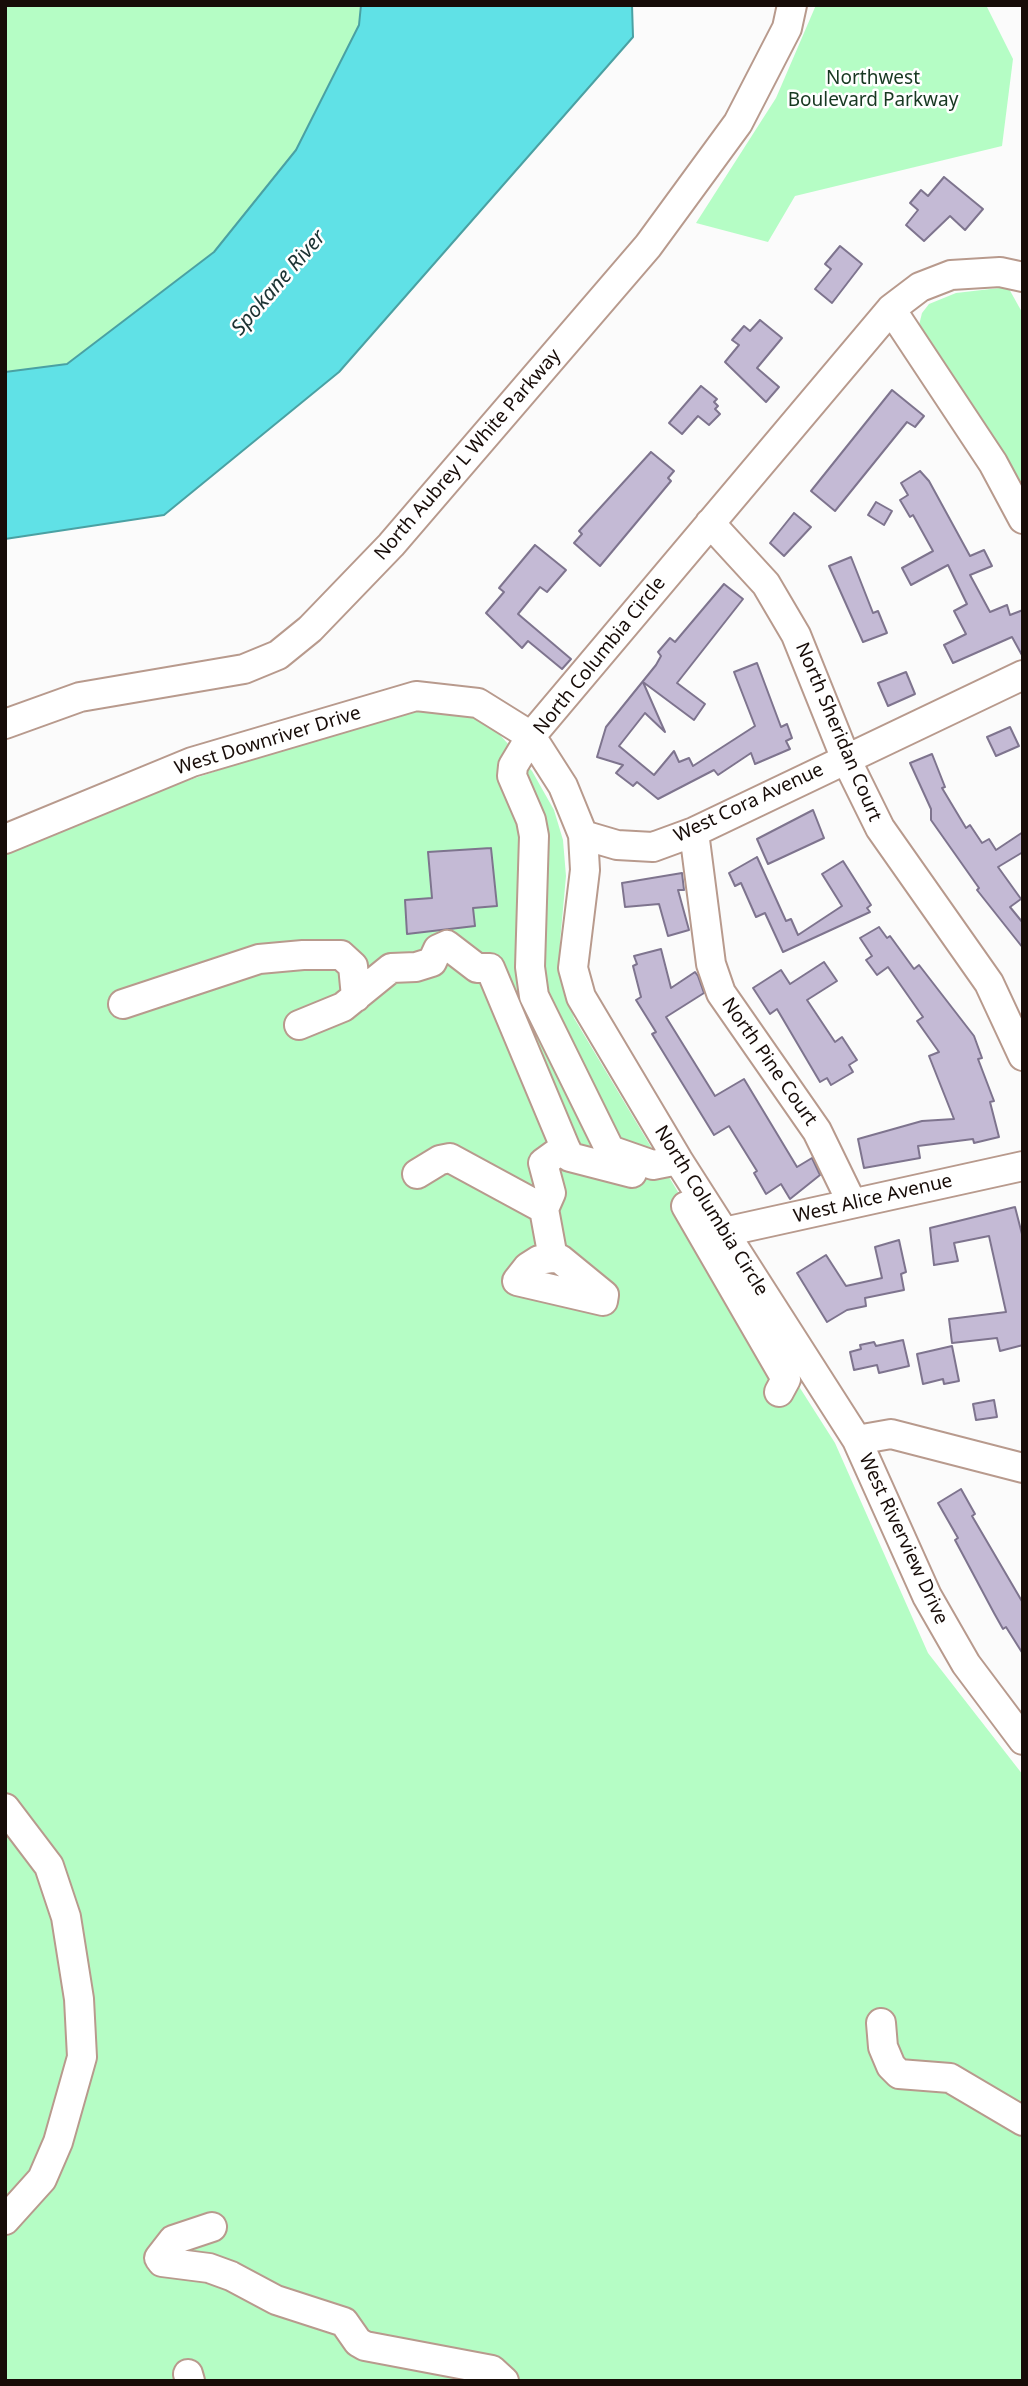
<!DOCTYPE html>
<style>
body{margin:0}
#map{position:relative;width:1028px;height:2386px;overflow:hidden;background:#fbfbfb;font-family:"Noto Sans",sans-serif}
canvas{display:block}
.frame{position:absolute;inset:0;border:7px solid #170c08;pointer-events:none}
</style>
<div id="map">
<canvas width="1028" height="2386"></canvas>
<div class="frame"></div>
</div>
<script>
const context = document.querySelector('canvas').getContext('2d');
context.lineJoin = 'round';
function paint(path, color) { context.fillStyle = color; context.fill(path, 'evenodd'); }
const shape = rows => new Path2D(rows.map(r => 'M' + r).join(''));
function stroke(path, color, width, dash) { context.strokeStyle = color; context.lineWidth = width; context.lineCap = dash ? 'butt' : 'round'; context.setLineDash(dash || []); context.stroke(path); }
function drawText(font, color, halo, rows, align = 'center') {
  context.font = font + ' "Noto Sans",sans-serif'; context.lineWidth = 5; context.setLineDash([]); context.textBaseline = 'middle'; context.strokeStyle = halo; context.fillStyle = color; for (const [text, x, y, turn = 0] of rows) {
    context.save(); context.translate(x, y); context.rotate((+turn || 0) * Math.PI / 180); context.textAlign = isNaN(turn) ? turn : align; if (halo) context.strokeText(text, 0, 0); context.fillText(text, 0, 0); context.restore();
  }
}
paint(shape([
 [5,5,361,5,359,25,296,150,214,252,67,364,5,372],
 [816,5,986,5,1013,59,1002,146,795,196,768,242,696,223,776,98],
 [1008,287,1023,314,1023,491,922,339,919,325,922,313,929,304,956,293],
 [407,708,485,718,532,771,554,810,563,840,566,876,560,942,562,981,574,1018,721,1264,835,1443,928,1653,1023,1775,1023,2381,5,2381,5,841]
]), '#b5fdc5');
const water = shape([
 [361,5,632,5,633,37,339,372,164,515,5,539,5,372,67,364,214,252,296,150,359,25,361,5]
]);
paint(water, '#60e1e6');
stroke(water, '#4aa1a3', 2);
const building = shape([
 [944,177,983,209,965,230,950,216,924,241,906,225,918,210,910,203,921,190,928,196,944,177],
 [840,246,862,264,832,303,815,289,831,269,825,264,840,246],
 [760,320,782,338,757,368,779,387,766,402,725,362,739,345,732,340,744,326,750,331,760,320],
 [701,386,717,399,714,402,718,406,715,409,720,414,709,425,698,416,682,434,669,423,701,386],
 [892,390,924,416,915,427,907,422,835,511,811,491,892,390],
 [651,452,674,471,668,478,671,481,600,566,574,543,582,534,579,531,651,452],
 [920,471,929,481,970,556,984,550,992,566,970,575,990,612,1007,605,1010,615,1023,610,1023,657,1012,637,953,663,944,645,966,634,954,611,967,604,948,565,911,585,902,568,933,551,913,515,910,517,900,500,908,495,901,483,920,471],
 [876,502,892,511,884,525,868,515,876,502],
 [794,513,811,527,784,556,770,543,794,513],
 [535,545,566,570,547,592,540,587,518,614,571,659,562,669,528,641,522,648,486,613,504,592,499,588,535,545],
 [851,557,873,613,878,611,887,633,863,642,829,566,851,557],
 [724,584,743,599,677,683,705,704,694,720,643,682,665,732,645,713,619,746,654,775,674,751,679,762,689,758,693,766,755,726,734,672,757,663,781,727,787,724,792,738,786,741,790,749,755,764,751,753,718,775,714,770,658,799,637,782,633,786,616,773,623,765,597,757,606,727,656,665,661,656,658,652,670,638,675,642,724,584],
 [906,672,915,694,888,706,878,683,906,672],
 [1010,727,1019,746,996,756,987,737,1010,727],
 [932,754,945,787,942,788,966,828,970,825,982,843,989,839,996,850,1023,832,1023,852,998,867,1021,899,1010,907,1023,923,1023,948,977,890,979,888,931,820,931,809,910,763,932,754],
 [813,810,824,838,768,864,757,839,813,810],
 [491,848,497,906,473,908,475,926,407,934,405,900,432,898,428,852,491,848],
 [757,857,786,921,791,919,798,935,842,906,822,874,843,861,871,905,867,908,870,912,783,952,765,913,756,917,741,883,735,886,729,873,757,857],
 [682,873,684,890,678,890,689,930,668,936,659,904,625,907,622,883,682,873],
 [879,927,887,938,890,936,914,969,919,965,974,1036,982,1058,978,1059,994,1101,990,1102,999,1137,974,1143,973,1139,918,1146,920,1158,864,1168,858,1139,922,1121,954,1119,929,1056,939,1052,917,1021,923,1017,888,967,877,975,866,960,872,956,860,938,879,927],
 [661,949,671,988,695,972,698,976,704,993,666,1017,715,1096,744,1079,797,1167,812,1158,820,1175,790,1199,781,1184,766,1194,754,1173,757,1171,729,1126,714,1135,652,1034,656,1032,636,1000,641,997,633,966,637,964,634,956,661,949],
 [824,962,837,981,807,1000,835,1042,842,1037,857,1060,849,1065,853,1072,831,1085,827,1078,820,1082,777,1009,770,1014,753,988,781,970,790,984,824,962],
 [1015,1207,1023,1238,1023,1345,1000,1351,997,1338,952,1343,949,1319,1006,1312,989,1236,954,1243,958,1261,934,1265,930,1228,1015,1207],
 [899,1240,906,1272,901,1274,904,1290,865,1298,866,1306,847,1310,827,1322,797,1273,826,1255,846,1286,882,1278,875,1247,899,1240],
 [903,1340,909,1366,879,1373,877,1365,854,1370,850,1352,861,1349,860,1345,874,1342,876,1346,903,1340],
 [952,1346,959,1381,944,1384,943,1379,923,1384,917,1354,952,1346],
 [994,1400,997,1417,976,1420,973,1404,994,1400],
 [961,1489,975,1514,972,1516,1023,1603,1023,1654,1006,1627,1003,1629,994,1613,955,1540,958,1538,938,1503,961,1489]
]);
paint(building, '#c4bad5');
stroke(building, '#7e748e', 2);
const minor = shape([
 [891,309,993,463,1023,519],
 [710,523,766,584,796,635,845,757,880,828,989,983,1023,1056],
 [5,724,80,697,244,669,278,655,310,629,391,545,648,246,738,123,787,28,792,5],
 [694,832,711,964,721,993,817,1131,852,1203],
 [583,835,617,845,653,847,694,832,1023,675],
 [5,839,192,762,416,696,478,703,531,736,563,786,583,835,585,870,573,968,581,997,678,1160,857,1440,927,1596,966,1664,1023,1740],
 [123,1004,259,959,303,955,341,955,353,966,356,997],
 [299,1025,343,1007,391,968,416,967,432,962,438,949,447,945,477,968,490,968,565,1147,543,1163,551,1193,544,1209],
 [565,1147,570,1157,632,1173],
 [678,1160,653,1165,610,1150,534,996,530,967,534,836,531,820,512,776,513,766,531,736,891,309,920,287,951,275,1000,272,1023,277],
 [417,1174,440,1160,450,1158,544,1209,553,1258,539,1260,528,1267,517,1281,603,1301,604,1295,560,1259,553,1258],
 [686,1206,786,1379,779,1392],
 [724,1232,1023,1166],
 [857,1440,891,1434,1023,1468],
 [5,1808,49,1866,66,1917,79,1999,82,2057,58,2142,42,2179,5,2220],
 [881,2023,883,2047,891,2066,899,2074,950,2078,1023,2121],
 [212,2227,173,2240,159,2258,162,2262,209,2268,231,2276,276,2300,344,2322,358,2342,365,2346,492,2370,504,2381],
 [188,2374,190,2381]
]);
stroke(minor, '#b89a8d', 32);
stroke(minor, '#fff', 28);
drawText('19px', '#173821', '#fff', [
 ["Northwest",873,79],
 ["Boulevard Parkway",873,101]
]);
drawText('19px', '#170c08', '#fff', [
 ["North Aubrey L White Parkway",468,455,-49],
 ["North Columbia Circle",600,656,-51],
 ["North Sheridan Court",838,732,67],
 ["West Downriver Drive",268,741,-17],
 ["West Cora Avenue",749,803,-25],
 ["North Pine Court",769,1062,55],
 ["West Alice Avenue",873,1199,-13],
 ["North Columbia Circle",711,1211,58],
 ["West Riverview Drive",903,1539,65]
]);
drawText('italic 21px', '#1c3333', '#fff', [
 ["Spokane River",279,283,-49]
]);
</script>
